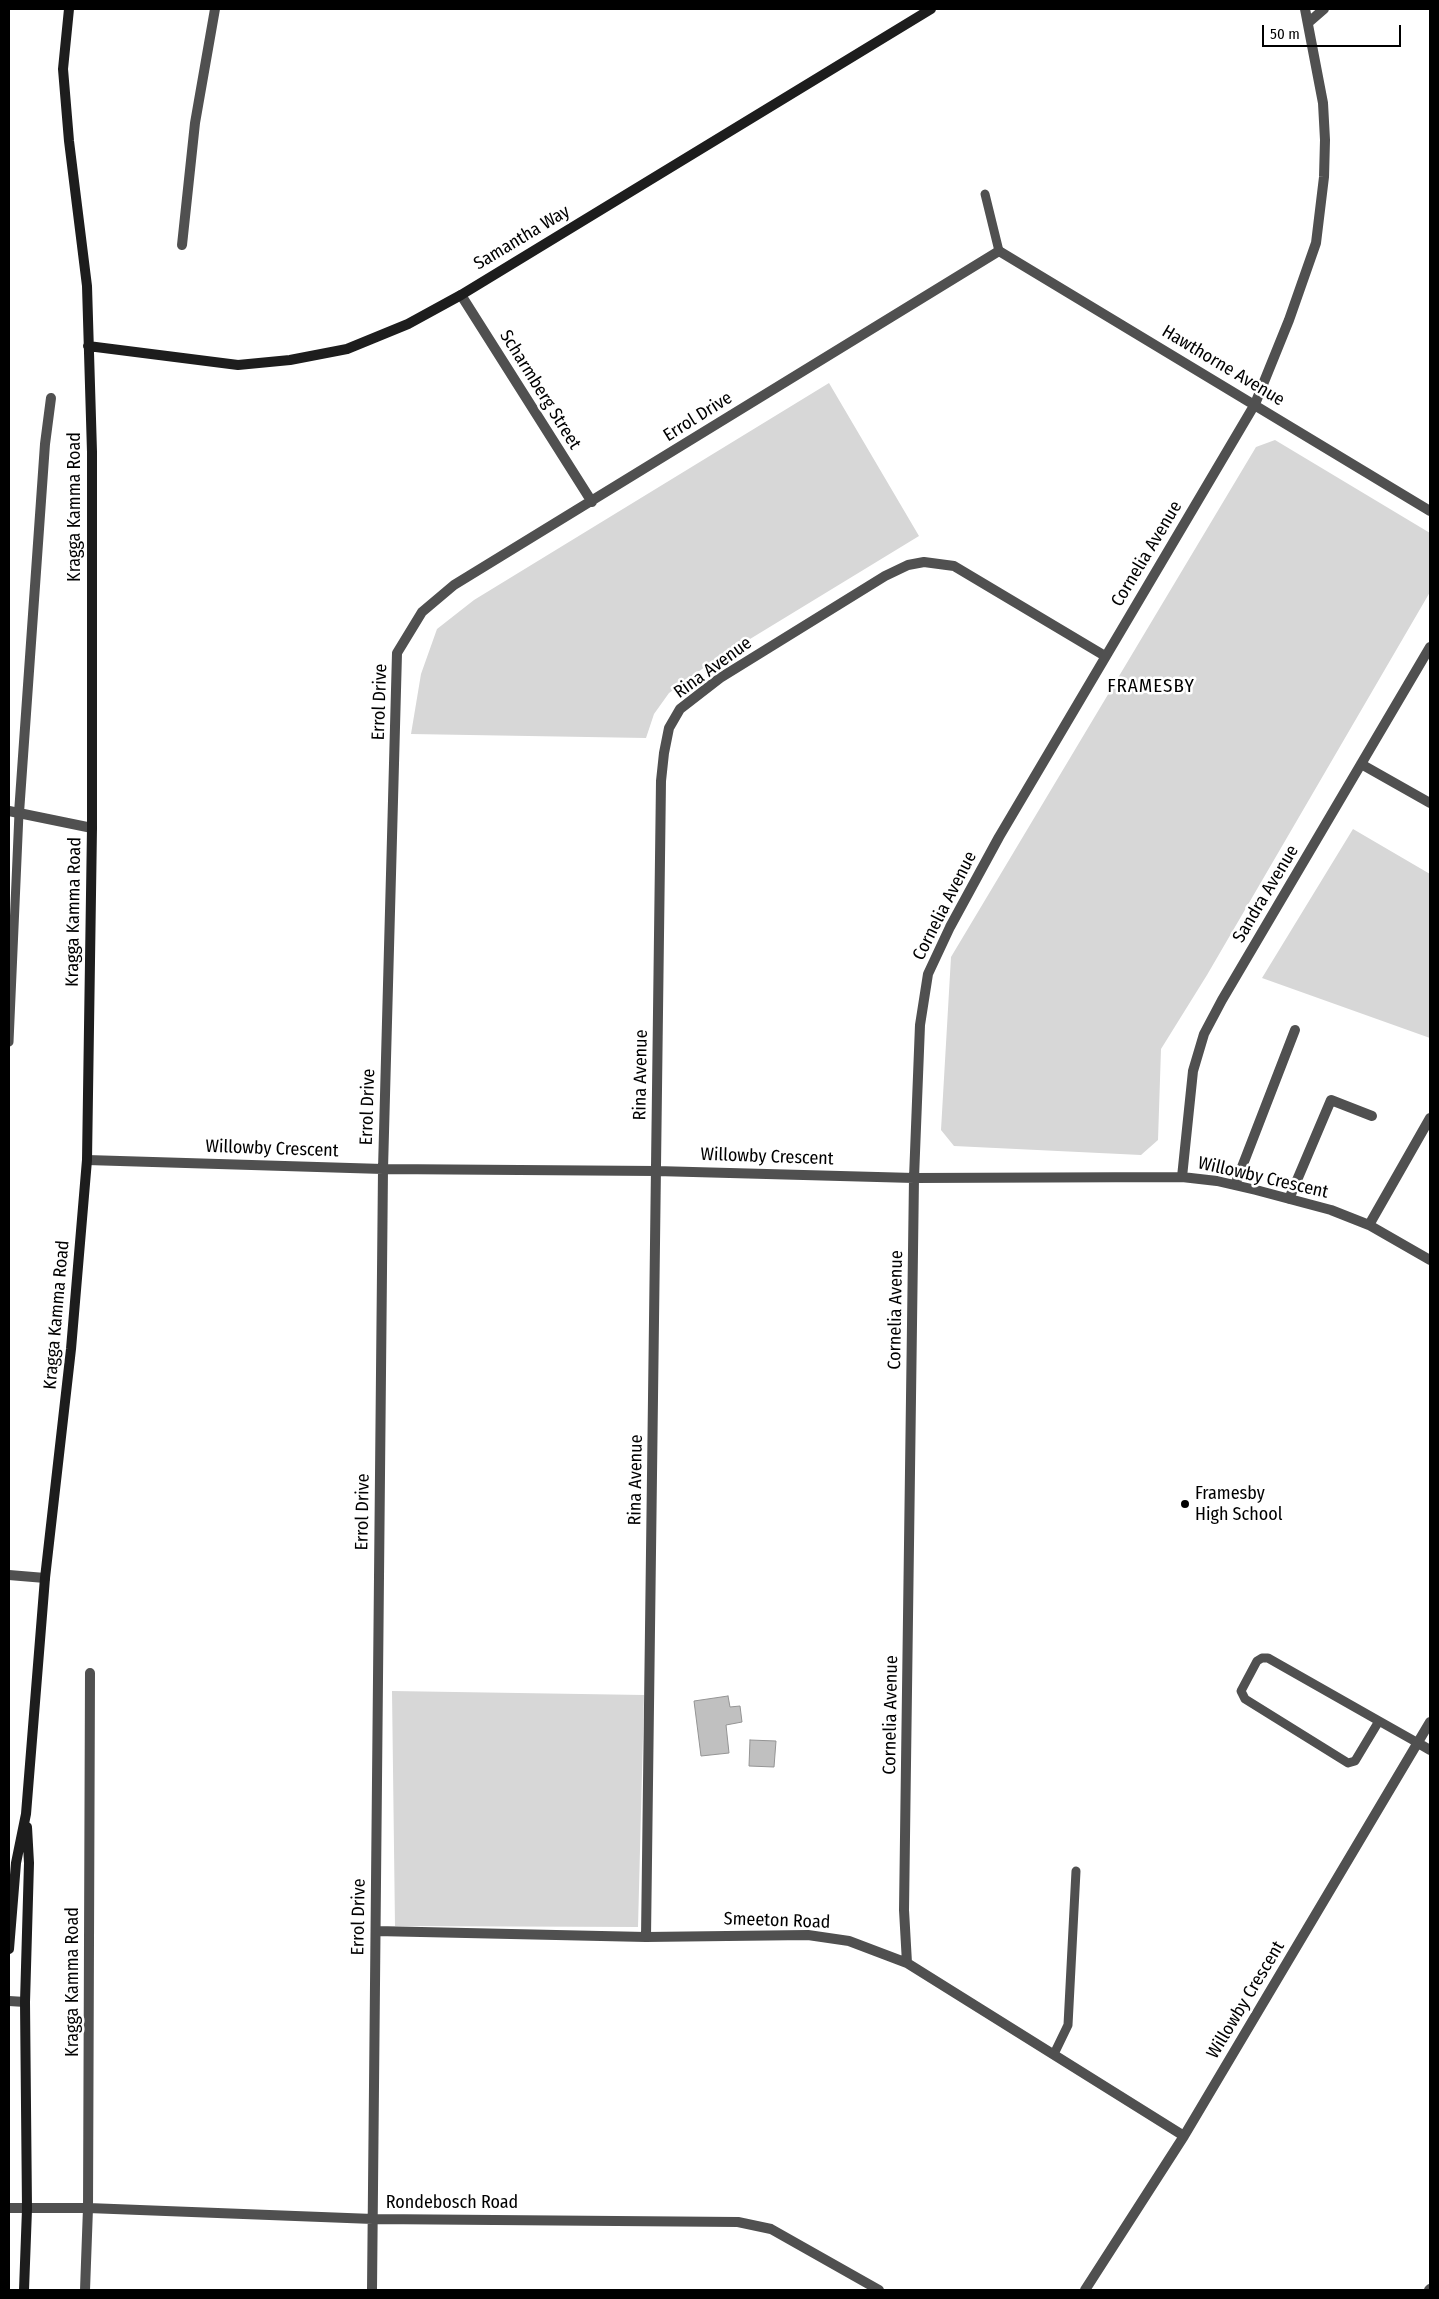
<!DOCTYPE html>
<style>
body{margin:0}
#map{position:relative;width:1439px;height:2299px;overflow:hidden;background:#fff;font-family:"Fira Sans Condensed",sans-serif}
canvas{display:block}
.frame{position:absolute;inset:0;border:10px solid #000;pointer-events:none}
.scale{position:absolute;left:1262px;top:25px;width:139px;height:22px;box-sizing:border-box;border:2px solid #000;border-top:0;padding-left:6px;font-size:15px;line-height:18px;white-space:nowrap;color:#000;-webkit-text-stroke:4px #fff;paint-order:stroke}
</style>
<div id="map">
<canvas width="1439" height="2299"></canvas>
<div class="frame"></div>
<div class="scale">50 m</div>
</div>
<script>
const context = document.querySelector('canvas').getContext('2d');
context.lineJoin = 'round';
function paint(path, color) { context.fillStyle = color; context.fill(path, 'evenodd'); }
const shape = rows => new Path2D(rows.map(r => 'M' + r).join(''));
function stroke(path, color, width, dash) { context.strokeStyle = color; context.lineWidth = width; context.lineCap = dash ? 'butt' : 'round'; context.setLineDash(dash || []); context.stroke(path); }
function drawText(font, color, halo, rows, align = 'center') {
  context.font = font + ' "Fira Sans Condensed",sans-serif'; context.lineWidth = 5; context.setLineDash([]); context.textBaseline = 'middle'; context.strokeStyle = halo; context.fillStyle = color; for (const [text, x, y, turn = 0] of rows) {
    context.save(); context.translate(x, y); context.rotate((+turn || 0) * Math.PI / 180); context.textAlign = isNaN(turn) ? turn : align; if (halo) context.strokeText(text, 0, 0); context.fillText(text, 0, 0); context.restore();
  }
}
paint(shape([
 [829,383,919,536,709,664,669,693,654,714,646,738,411,734,421,674,437,629,474,600],
 [1275,440,1430,533,1430,592,1207,975,1161,1049,1158,1140,1141,1155,954,1146,941,1130,951,957,1256,447],
 [1353,829,1430,874,1430,1038,1262,978],
 [392,1691,644,1695,638,1927,395,1926]
]), '#d7d7d7');
const building = shape([
 [728,1696,730,1707,740,1706,742,1722,726,1725,729,1753,701,1756,694,1701,728,1696],
 [750,1740,776,1741,774,1767,749,1766,750,1740]
]);
paint(building, '#c0c0c0');
stroke(building, '#949494', 1);
stroke(shape([
 [985,194,999,251],
 [9,1042,19,813],
 [1379,1721,1355,1761,1348,1763,1245,1699,1241,1691,1257,1661,1262,1658,1268,1658,1379,1721,1418,1743],
 [1054,2054,1068,2025,1076,1871]
]), '#505050', 9);
stroke(shape([
 [1309,22,1324,9],
 [182,245,195,123,215,9],
 [461,295,592,502],
 [1361,764,1430,803],
 [9,811,92,828],
 [19,813,45,444,51,398],
 [87,1160,383,1169,656,1171,914,1178,1182,1177,1217,1181,1256,1190,1331,1210,1369,1225,1430,1260],
 [1182,1177,1193,1071,1204,1034,1222,1000,1430,647],
 [1235,1185,1295,1030],
 [1289,1199,1331,1100,1372,1116],
 [1369,1225,1430,1118],
 [9,1575,45,1578],
 [1418,1743,1430,1750],
 [376,1931,646,1937,808,1935,849,1941,907,1963,1184,2136],
 [646,1937,661,781,664,753,669,728,680,709,720,678,885,576,908,565,924,562,954,566,1105,656],
 [907,1963,904,1910,914,1178,920,1025,928,974,950,927,999,837,1255,404,1289,320,1316,243,1324,177,1325,140,1323,103,1305,9],
 [9,2001,25,2002],
 [9,2208,88,2208,373,2219,738,2222,771,2229,879,2290],
 [85,2290,88,2208,90,1673],
 [372,2290,383,1169,397,653,422,612,454,585,999,251,1430,511],
 [1085,2290,1184,2136,1430,1722],
 [1429,2290,1430,2289]
]), '#505050', 10);
stroke(shape([
 [88,346,238,365,290,360,347,349,408,324,461,295,931,9],
 [9,1949,16,1863,26,1814,45,1578,71,1349,87,1160,92,828,92,452,87,286,69,141,63,69,69,9],
 [24,2290,27,2209,25,2002,29,1863,27,1827]
]), '#1d1d1d', 10);
for (const [x, y, r, color] of [
 [1185,1504,5,"#000"]
]) { const dot = new Path2D(); dot.arc(x, y, r, 0, 2 * Math.PI); context.fillStyle = color; context.fill(dot); stroke(dot, '#fff', 2); }
drawText('18px', '#000', '#fff', [
 ["Samantha Way",522,238,-31],
 ["Hawthorne Avenue",1223,366,31],
 ["Scharmberg Street",540,390,58],
 ["Errol Drive",698,417,-32],
 ["Kragga Kamma Road",75,507,-90],
 ["Cornelia Avenue",1147,554,-59],
 ["Rina Avenue",713,668,-36],
 ["Errol Drive",380,702,-88],
 ["Sandra Avenue",1266,894,-59],
 ["Cornelia Avenue",945,906,-63],
 ["Kragga Kamma Road",74,912,-89],
 ["Rina Avenue",641,1075,-89],
 ["Errol Drive",368,1107,-88],
 ["Willowby Crescent",272,1149,2],
 ["Willowby Crescent",767,1157,2],
 ["Willowby Crescent",1263,1178,13],
 ["Cornelia Avenue",896,1310,-89],
 ["Kragga Kamma Road",57,1315,-85],
 ["Rina Avenue",636,1480,-89],
 ["Errol Drive",363,1512,-89],
 ["Cornelia Avenue",891,1715,-89],
 ["Errol Drive",359,1917,-89],
 ["Smeeton Road",777,1921,2],
 ["Kragga Kamma Road",73,1982,-90],
 ["Willowby Crescent",1246,2000,-59],
 ["Rondebosch Road",452,2203]
]);
drawText('18px', '#000', '#fff', [
 ["Framesby",1195,1494],
 ["High School",1195,1515]
], 'left');
context.letterSpacing = '1px';
drawText('19px', '#000', '#fff', [
 ["FRAMESBY",1151,687]
]);
context.letterSpacing = '0px';
</script>
